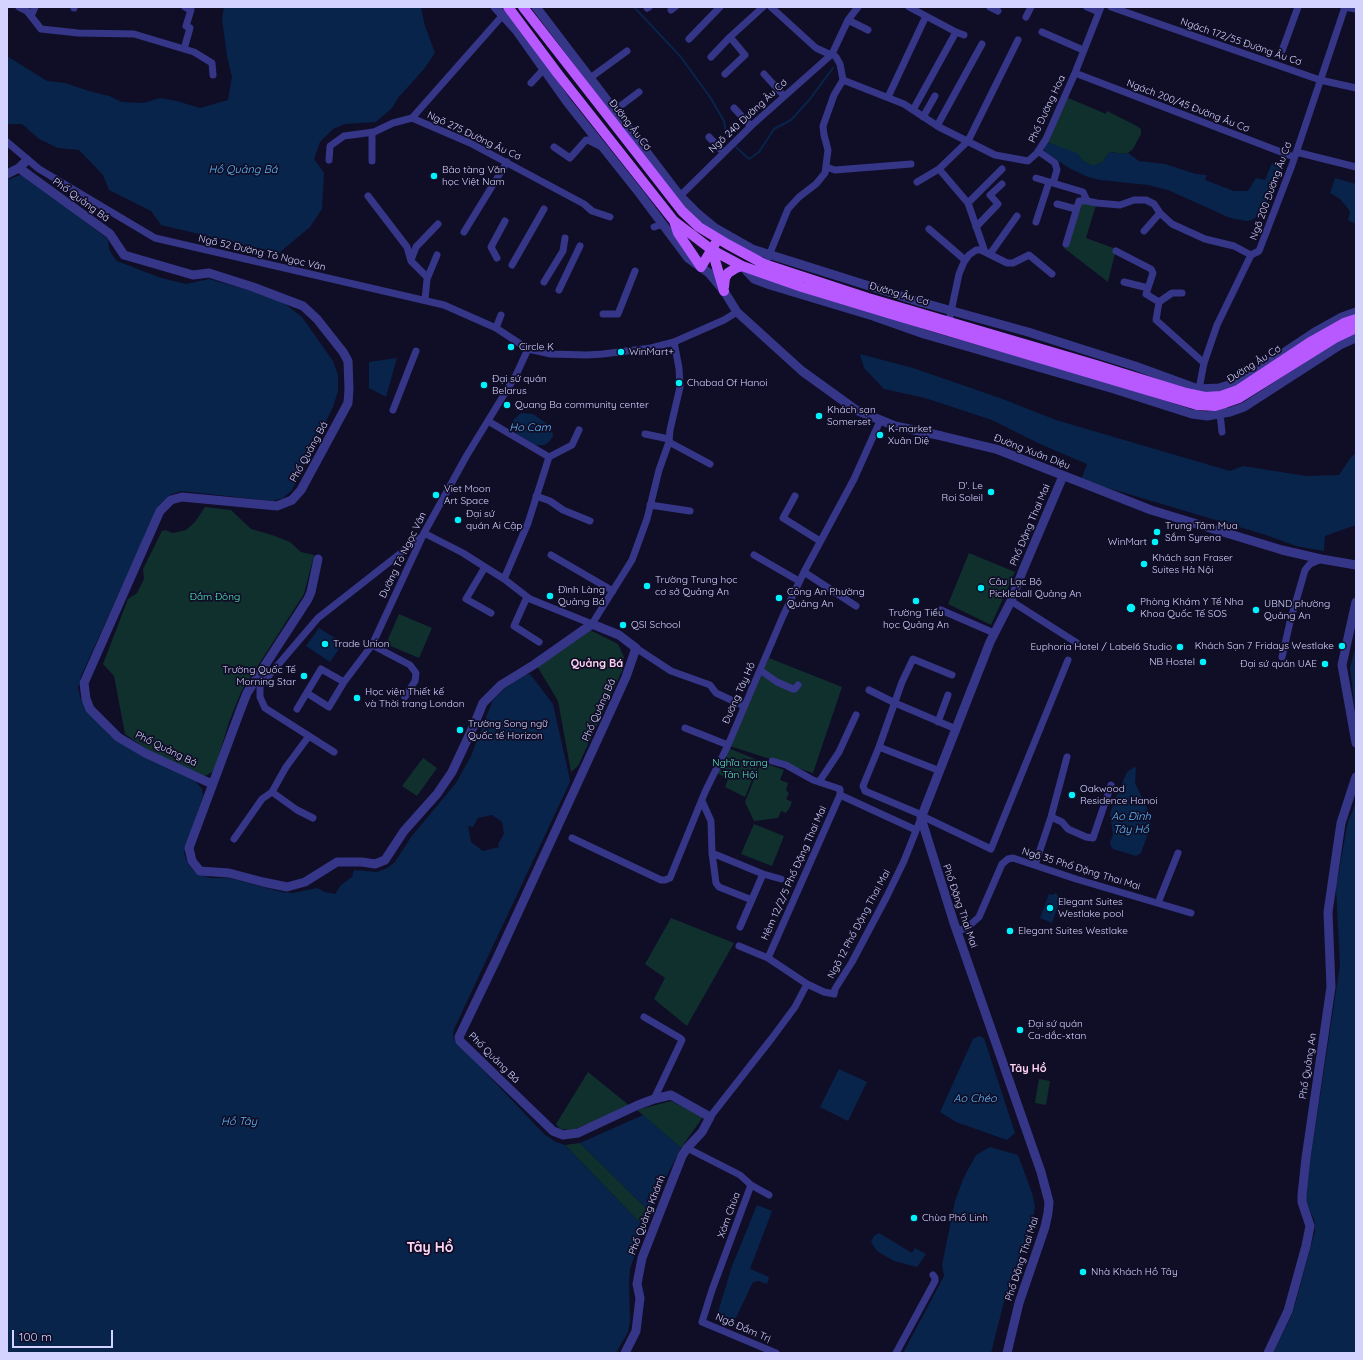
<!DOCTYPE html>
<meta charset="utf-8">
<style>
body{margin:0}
#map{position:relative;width:1363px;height:1360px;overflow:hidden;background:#100d26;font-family:Quicksand,sans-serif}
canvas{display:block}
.frame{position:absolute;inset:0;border:8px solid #d4d2ff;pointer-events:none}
.scale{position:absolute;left:12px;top:1330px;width:101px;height:18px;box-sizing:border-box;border:2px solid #d4d2ff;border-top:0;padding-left:5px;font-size:12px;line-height:14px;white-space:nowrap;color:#d4d2ff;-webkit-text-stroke:3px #100d26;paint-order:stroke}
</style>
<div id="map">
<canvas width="1363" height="1360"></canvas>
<div class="frame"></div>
<div class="scale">100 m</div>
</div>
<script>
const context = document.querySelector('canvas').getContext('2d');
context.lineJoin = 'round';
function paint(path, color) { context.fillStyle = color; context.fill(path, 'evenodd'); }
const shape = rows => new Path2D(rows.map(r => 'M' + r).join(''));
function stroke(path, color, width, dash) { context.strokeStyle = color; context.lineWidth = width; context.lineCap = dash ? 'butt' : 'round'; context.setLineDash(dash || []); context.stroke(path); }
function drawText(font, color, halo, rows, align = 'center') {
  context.font = font + ' Quicksand,sans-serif'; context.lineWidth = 3.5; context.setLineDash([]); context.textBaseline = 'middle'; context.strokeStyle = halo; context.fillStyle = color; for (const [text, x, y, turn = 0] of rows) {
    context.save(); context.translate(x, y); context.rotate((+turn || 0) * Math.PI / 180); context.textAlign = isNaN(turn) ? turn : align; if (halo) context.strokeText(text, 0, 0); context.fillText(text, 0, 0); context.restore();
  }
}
paint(shape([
 [1066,97,1106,114,1107,111,1135,125,1141,129,1141,134,1133,149,1128,153,1121,154,1111,152,1107,155,1103,162,1096,165,1090,165,1083,161,1080,157,1047,142],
 [1077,202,1096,205,1086,238,1116,249,1108,282,1064,248],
 [205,507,231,510,251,529,272,535,290,542,301,552,314,555,304,594,241,692,229,722,214,771,205,776,149,751,125,734,114,676,103,664,128,599,137,593,144,579,143,569,162,531,165,530,173,533,186,530,195,522],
 [969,553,1015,572,991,625,948,604],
 [399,614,432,628,419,658,386,644],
 [590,630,618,644,624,657,622,671,578,766,571,772,558,701,537,666],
 [769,658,842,687,813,773,730,746],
 [728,748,760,761,745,797,725,787,728,779,717,773],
 [423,758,437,768,417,796,402,786],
 [761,762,784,770,780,780,788,783,786,790,789,793,786,799,792,802,790,807,786,813,781,811,778,818,754,821,745,802],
 [754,824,784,836,772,866,741,854],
 [671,918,734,943,687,1026,654,999,665,978,645,964],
 [588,1072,630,1106,573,1130,560,1129,556,1124],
 [1039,1079,1050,1081,1046,1105,1035,1103],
 [671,1101,703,1117,681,1148,637,1110],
 [580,1143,649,1211,644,1227,565,1145]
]), '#10302d');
paint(shape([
 [224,7,421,7,425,26,435,53,424,69,398,98,392,108,376,122,345,124,333,129,320,142,314,159,324,173,322,209,310,227,279,253,161,225,151,211,109,190,103,175,79,150,58,148,39,139,22,124,7,124,7,56,47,81,65,83,89,91,109,96,122,102,143,103,160,98,177,101,200,108,228,100,232,77,227,56,222,19],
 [1047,142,1077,153,1083,161,1090,165,1096,165,1103,162,1107,155,1111,152,1121,154,1128,153,1139,161,1165,164,1196,174,1207,175,1205,180,1234,191,1248,191,1256,178,1265,180,1272,163,1283,167,1271,200,1263,213,1252,220,1247,221,1230,218,1168,190,1148,185,1100,180,1088,177,1071,169,1045,153,1044,148],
 [23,174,108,239,109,249,113,256,117,261,161,278,186,284,209,279,252,291,270,295,288,306,302,317,333,361,338,375,338,391,333,407,294,486,291,491,283,498,273,501,263,500,181,491,170,495,159,505,81,676,78,688,81,700,110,736,195,781,202,789,203,796,184,853,188,864,193,870,198,874,211,878,229,878,282,892,293,893,317,888,325,892,335,894,341,885,352,877,354,870,377,872,387,868,395,862,411,837,456,783,471,756,493,700,504,689,524,675,530,674,553,704,570,780,569,784,454,1029,453,1035,454,1039,544,1134,556,1142,565,1145,644,1227,630,1269,629,1280,630,1322,628,1332,616,1353,7,1353,7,180],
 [1335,178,1356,184,1356,222,1353,223,1348,220,1350,212,1346,206,1340,199,1330,193],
 [860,354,913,368,1000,398,1056,420,1230,471,1243,466,1306,476,1339,475,1351,457,1356,453,1356,525,1325,536,1324,551,1296,546,1266,535,1081,480,1087,464,1040,444,992,420,925,398,884,389,864,368],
 [397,358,386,397,369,388,369,362],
 [521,413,533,414,546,423,552,430,553,436,549,442,545,445,535,445,514,432,513,420],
 [319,628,343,643,330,662,306,646],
 [1356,644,1356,717,1350,668],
 [1134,767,1136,768,1135,783,1148,810,1151,825,1141,853,1136,856,1113,849,1111,846,1110,842,1113,835,1110,814,1114,802,1127,772],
 [1356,801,1356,1353,1273,1353,1292,1314,1296,1301,1315,1231,1314,1220,1306,1202,1305,1195,1340,965,1336,887,1348,821,1352,813],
 [1056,893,1058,896,1061,898,1052,923,1040,918,1049,894,1052,895],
 [979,1036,984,1038,1015,1133,1007,1140,956,1122,940,1112,973,1039],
 [839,1069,867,1082,848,1121,820,1107],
 [643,1115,681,1148,649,1211,580,1143],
 [990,1147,1018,1155,1032,1193,1035,1206,1033,1221,1005,1298,991,1353,903,1353,944,1276,942,1265,955,1201,964,1177,976,1155],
 [757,1205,772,1211,750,1269,769,1277,767,1284,759,1281,753,1282,734,1322,718,1312,732,1266],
 [879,1233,912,1253,915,1248,926,1254,917,1267,894,1261,877,1251,871,1242,874,1236]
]), '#08244a');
paint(shape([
 [492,815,502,822,504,834,498,844,499,847,483,851,471,842,468,826,473,827,478,818]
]), '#100d26');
stroke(shape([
 [634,7,680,56,710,97,724,121,726,134,729,138],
 [736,147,749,159,759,152,774,129,791,120,810,99,833,68]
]), '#08244a', 2);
stroke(shape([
 [19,7,27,11,41,29,78,33,134,34,194,52,212,63,213,75],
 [909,7,956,32,913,110],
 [990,7,998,11],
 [1087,7,1099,12],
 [1111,7,1320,80,1356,88],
 [1344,7,1356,9],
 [74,8,74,7],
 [647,8,649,7],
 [671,10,675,7],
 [31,16,35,7],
 [1026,17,1031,7],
 [848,20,868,30],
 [956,32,964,35],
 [1042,32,1083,50],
 [689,39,720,7],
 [184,49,190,28,186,26,191,10,185,7],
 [1282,51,1298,7],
 [711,57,730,37,763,7],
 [1075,73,1294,157],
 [725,74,745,55,730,37],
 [764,74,784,96],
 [590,78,627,51],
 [843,80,904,104,939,127,995,155,1028,161,1037,153,1046,139,1075,73,1101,7],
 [531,83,544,69],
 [888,97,926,16],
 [734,108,751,126],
 [615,110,639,92],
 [923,117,935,96],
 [412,118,470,143,584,204,592,211,610,217],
 [412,118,503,15],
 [937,126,982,44],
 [709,137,723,152],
 [7,142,39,169,155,238,444,305,496,328,528,349,551,354,587,355,603,354,651,348,674,342,724,320,737,312],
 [554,147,570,158,586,140,588,140,604,148],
 [1038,151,1055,163,1057,170,1053,183],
 [1296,152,1356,167],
 [329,160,330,146,344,136,374,132,393,123,412,118],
 [372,161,372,132],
 [826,167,835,170,911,164],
 [939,169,968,203,985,252],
 [1036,178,1083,192,1087,201,1097,203,1120,205,1134,200,1146,200,1154,204,1160,213,1172,224,1205,239,1234,246,1251,255],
 [917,182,939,169,968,141,1018,40],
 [368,196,407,247,411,261,427,277],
 [680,196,751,126,832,54,848,20,858,7],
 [968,203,1002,169],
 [1057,204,1076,209],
 [1036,222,1049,182],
 [654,227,663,224],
 [976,227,998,204,990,195,1002,184],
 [929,229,965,260],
 [1144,231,1160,213],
 [464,232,507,162],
 [1066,244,1079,201,1087,201],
 [1116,251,1151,269,1153,273,1146,294,1159,302],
 [990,254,1017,216],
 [497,258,491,247,505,221],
 [768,258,788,209,799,197,816,184,825,173,828,150,824,135,823,126,834,95,843,80,840,64,836,57,832,54,829,54,816,48,771,7],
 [411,260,416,247,438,224],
 [512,265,544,209],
 [544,282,563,251,565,238],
 [1124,282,1148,288],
 [559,290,580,246],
 [1182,293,1172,293,1159,302,1156,320,1204,363],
 [425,300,427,279,437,255],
 [603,314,618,314,635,271],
 [949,321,959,274,964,262,969,255,976,250,981,250,1007,263,1013,263,1029,255,1052,274],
 [496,328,501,315],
 [1198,394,1204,363,1217,325,1251,255,1259,251,1292,165,1345,7],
 [393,410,416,351],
 [1220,414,1222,432],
 [488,421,549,457,572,445,579,430],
 [645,434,669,439],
 [669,442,710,464],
 [536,496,550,501,563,510,590,521],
 [795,496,783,518,820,541],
 [650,505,690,511],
 [424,533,463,553,485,567,504,579,530,599,592,624,632,560,647,519,659,470,669,442,670,430,680,387,679,368,674,342],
 [551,555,613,591],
 [754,555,799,581],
 [485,567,466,599,491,613],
 [804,572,856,606],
 [504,579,528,523,549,457],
 [527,597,514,626,539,642],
 [1011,601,1077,643],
 [941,610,994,633],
 [372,645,410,665,416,673,415,681,405,697],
 [636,648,671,671,710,685,716,693,744,706],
 [1282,657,1290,622,1305,570,1310,564,1321,559],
 [760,670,777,682,793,689,795,689,798,685],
 [869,690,895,703,956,729],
 [307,693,329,707,344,682,372,645,424,533,467,455,516,375,528,349],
 [297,709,321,669,344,682],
 [938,722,948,695],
 [685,728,728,745],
 [309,736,286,767,272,792,297,810,313,818],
 [879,747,940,771],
 [334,752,265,708,260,697,260,686,318,618,420,538],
 [772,761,786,765,813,780,840,789,840,795,916,830],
 [819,782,839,752,856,715],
 [702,801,711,821,712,853,716,883,719,887,752,900],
 [922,815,865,791,863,786,879,747,902,682,913,659,952,675],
 [922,816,991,849,1068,660],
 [1051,817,1062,822,1068,829,1086,837,1093,838,1111,785],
 [572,838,661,880,665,880,670,878,705,792,728,745,783,616,804,572,854,479,880,421],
 [234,839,262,799,272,792],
 [712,853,763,874,740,927],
 [1035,865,1051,817,1067,757],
 [763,874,781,879],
 [1158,903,1178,853],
 [957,932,969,926,979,917,1002,864,1008,859,1013,858,1076,879,1191,913],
 [739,946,768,958,807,984],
 [768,958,840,795],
 [644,1017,680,1038,682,1040,654,1099],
 [710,1117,772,1038,795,1007,807,984,824,992,834,994,835,989,852,962,887,896,904,861,921,818],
 [687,1148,740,1175,751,1185,769,1195],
 [751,1185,712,1290,702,1322,776,1353],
 [896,1353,935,1281,935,1278,933,1275]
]), '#353688', 7);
stroke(shape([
 [495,7,516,30,567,102,640,194,688,258,709,273,724,291,737,312,802,371,856,410,895,426,942,436,996,449,1151,510,1282,550,1321,559,1356,565],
 [536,7,680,196,697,213,715,228,752,249,920,302,1028,332,1135,366,1198,389,1219,388,1235,383,1244,379,1315,332,1342,317,1356,312],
 [19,168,110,234,124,255,193,275,209,273,253,287,303,306,317,319,343,352,348,361,349,389,348,403,301,490,292,500,277,506,182,497,171,500,160,511,84,683,86,699,90,709,118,737,145,753,212,784],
 [7,174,19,168,27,160],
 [742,266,754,279,770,285,873,316,924,334,1114,389,1192,414,1207,416,1230,412,1244,407,1340,345,1356,338],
 [318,559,311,592,308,599,247,693,240,711,189,848,192,861,200,871,229,873,263,882,287,887,305,882,337,862,362,862,375,864,385,860,404,831,437,794,452,772,474,725,483,703,501,685,535,664,592,624,619,635,636,648,626,677,601,732,498,956,459,1037,460,1041,553,1131,563,1135,578,1133,638,1105,654,1099,671,1095,710,1117,702,1132,687,1148,682,1156,642,1258,637,1284,640,1298,636,1331,625,1353],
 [1356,602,1342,665,1356,743],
 [1007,1353,1019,1303,1045,1227,1048,1213,1049,1202,1041,1172,954,923,921,818,990,642,1011,601,1023,570,1063,476],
 [1268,1353,1288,1311,1306,1246,1310,1226,1302,1202,1302,1195,1306,1158,1331,987,1328,912,1341,823,1356,777]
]), '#353688', 9);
stroke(shape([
 [508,7,558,74,674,221,712,250,742,266,802,287,891,314,1197,405,1215,406,1222,404,1239,398,1335,338,1356,328],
 [523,7,682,211,699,227,727,244,764,264,868,298,1096,365,1186,393,1205,397,1221,396,1238,390,1312,341,1344,323,1356,319],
 [674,221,678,233,701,267,715,244],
 [712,250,724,291],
 [724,287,725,278,728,273,736,268,742,266]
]), '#b759ff', 10);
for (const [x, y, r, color] of [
 [434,176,4,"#00f2fd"],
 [511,347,4,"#00f2fd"],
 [621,352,4,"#00f2fd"],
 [679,383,4,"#00f2fd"],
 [484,385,4,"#00f2fd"],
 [507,405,4,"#00f2fd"],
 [819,416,4,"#00f2fd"],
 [880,435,4,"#00f2fd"],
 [991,492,4,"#00f2fd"],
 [436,495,4,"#00f2fd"],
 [458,520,4,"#00f2fd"],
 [1157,532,4,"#00f2fd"],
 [1155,542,4,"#00f2fd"],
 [1144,564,4,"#00f2fd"],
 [647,586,4,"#00f2fd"],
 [981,588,4,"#00f2fd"],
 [550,596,4,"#00f2fd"],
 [779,598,4,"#00f2fd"],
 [916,601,4,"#00f2fd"],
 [1131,608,5,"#00f2fd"],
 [1256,610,4,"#00f2fd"],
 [623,625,4,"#00f2fd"],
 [325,644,4,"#00f2fd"],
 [1342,646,4,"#00f2fd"],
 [1180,647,4,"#00f2fd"],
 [1203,662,4,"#00f2fd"],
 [1325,664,4,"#00f2fd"],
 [304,676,4,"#00f2fd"],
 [357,698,4,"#00f2fd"],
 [460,730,4,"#00f2fd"],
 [1072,795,4,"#00f2fd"],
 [1050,908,4,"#00f2fd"],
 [1010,931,4,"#00f2fd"],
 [1020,1030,4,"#00f2fd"],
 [914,1218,4,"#00f2fd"],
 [1083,1272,4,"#00f2fd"]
]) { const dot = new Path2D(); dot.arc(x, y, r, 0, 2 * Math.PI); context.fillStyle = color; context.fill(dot); stroke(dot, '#100d26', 1.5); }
drawText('10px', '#d4d2ff', '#100d26', [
 ["Ngách 172/55 Đường Âu Cơ",1241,42,19],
 ["Ngách 200/45 Đường Âu Cơ",1188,106,21],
 ["Phố Đường Hoa",1047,109,-65],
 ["Ngõ 240 Đường Âu Cơ",748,116,-43],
 ["Đường Âu Cơ",630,125,52],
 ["Ngõ 275 Đường Âu Cơ",474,136,25],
 ["Ngõ 200 Đường Âu Cơ",1271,191,-70],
 ["Phố Quảng Bá",81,200,36],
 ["Ngõ 52 Đường Tô Ngọc Vân",262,253,13],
 ["Đường Âu Cơ",899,294,16],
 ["Đường Âu Cơ",1254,364,-32],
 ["Phố Quảng Bá",309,452,-61],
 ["Đường Xuân Diệu",1032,452,21],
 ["Phố Đặng Thai Mai",1030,525,-67],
 ["Đường Tô Ngọc Vân",403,555,-64],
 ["Đường Tây Hồ",739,693,-66],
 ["Phố Quảng Bá",599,710,-66],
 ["Phố Quảng Bá",166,749,26],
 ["Ngõ 35 Phố Đặng Thai Mai",1081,869,17],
 ["Hẻm 12/2/5 Phố Đặng Thai Mai",794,873,-66],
 ["Phố Đặng Thai Mai",960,906,71],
 ["Ngõ 12 Phố Đặng Thai Mai",859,924,-62],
 ["Phố Quảng Bá",494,1058,45],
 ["Phố Quảng An",1308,1066,-81],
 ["Phố Quảng Khánh",647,1215,-69],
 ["Xóm Chùa",729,1215,-70],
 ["Phố Đặng Thai Mai",1022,1259,-72],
 ["Ngõ Đầm Trị",743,1328,23]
]);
drawText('10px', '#d4d2ff', '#100d26', [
 ["Bảo tàng Văn",442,170],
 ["học Việt Nam",442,182],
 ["Circle K",519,347],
 ["WinMart+",629,352],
 ["Đại sứ quán",492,379],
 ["Belarus",492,391],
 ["Chabad Of Hanoi",687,383],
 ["Quang Ba community center",515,405],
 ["Khách sạn",827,410],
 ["Somerset",827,422],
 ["K-market",888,429],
 ["Xuân Diệ",888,441],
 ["D'. Le",983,486,"right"],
 ["Roi Soleil",983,498,"right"],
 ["Viet Moon",444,489],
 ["Art Space",444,501],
 ["Đại sứ",466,514],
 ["quán Ai Cập",466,526],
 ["Trung Tâm Mua",1165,526],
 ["Sắm Syrena",1165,538],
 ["WinMart",1147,542,"right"],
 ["Khách sạn Fraser",1152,558],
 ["Suites Hà Nội",1152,570],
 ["Trường Trung học",655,580],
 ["cơ sở Quảng An",655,592],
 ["Câu Lạc Bộ",989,582],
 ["Pickleball Quảng An",989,594],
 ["Đình Làng",558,590],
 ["Quảng Bá",558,602],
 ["Công An Phường",787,592],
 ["Quảng An",787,604],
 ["Phòng Khám Y Tế Nha",1140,602],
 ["Khoa Quốc Tế SOS",1140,614],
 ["UBND phường",1264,604],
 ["Quảng An",1264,616],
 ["Trường Tiểu",916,613,"center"],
 ["học Quảng An",916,625,"center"],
 ["QSI School",631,625],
 ["Trade Union",333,644],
 ["Khách Sạn 7 Fridays Westlake",1334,646,"right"],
 ["Euphoria Hotel / Label6 Studio",1172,647,"right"],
 ["NB Hostel",1195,662,"right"],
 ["Đại sứ quán UAE",1317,664,"right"],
 ["Trường Quốc Tế",296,670,"right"],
 ["Morning Star",296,682,"right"],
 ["Học viện Thiết kế",365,692],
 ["và Thời trang London",365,704],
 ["Trường Song ngữ",468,724],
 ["Quốc tế Horizon",468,736],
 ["Oakwood",1080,789],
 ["Residence Hanoi",1080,801],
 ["Elegant Suites",1058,902],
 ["Westlake pool",1058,914],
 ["Elegant Suites Westlake",1018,931],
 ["Đại sứ quán",1028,1024],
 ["Ca-dắc-xtan",1028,1036],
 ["Chùa Phổ Linh",922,1218],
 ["Nhà Khách Hồ Tây",1091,1272]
], 'left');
drawText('10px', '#55e8bb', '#100d26', [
 ["Đầm Đông",215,597],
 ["Nghĩa trang",740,763],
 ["Tân Hội",740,775]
]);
drawText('italic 11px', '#60beff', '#100d26', [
 ["Hồ Quảng Bá",243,170],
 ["Ho Cam",530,428],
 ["Ao Đình",1131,817],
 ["Tây Hồ",1131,830],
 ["Ao Chéo",975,1099],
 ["Hồ Tây",239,1122]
]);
drawText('bold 11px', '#ffd4f2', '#100d26', [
 ["Quảng Bá",597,664],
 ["Tây Hồ",1028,1069]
]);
drawText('bold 14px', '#ffd4f2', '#100d26', [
 ["Tây Hồ",430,1248]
]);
</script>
